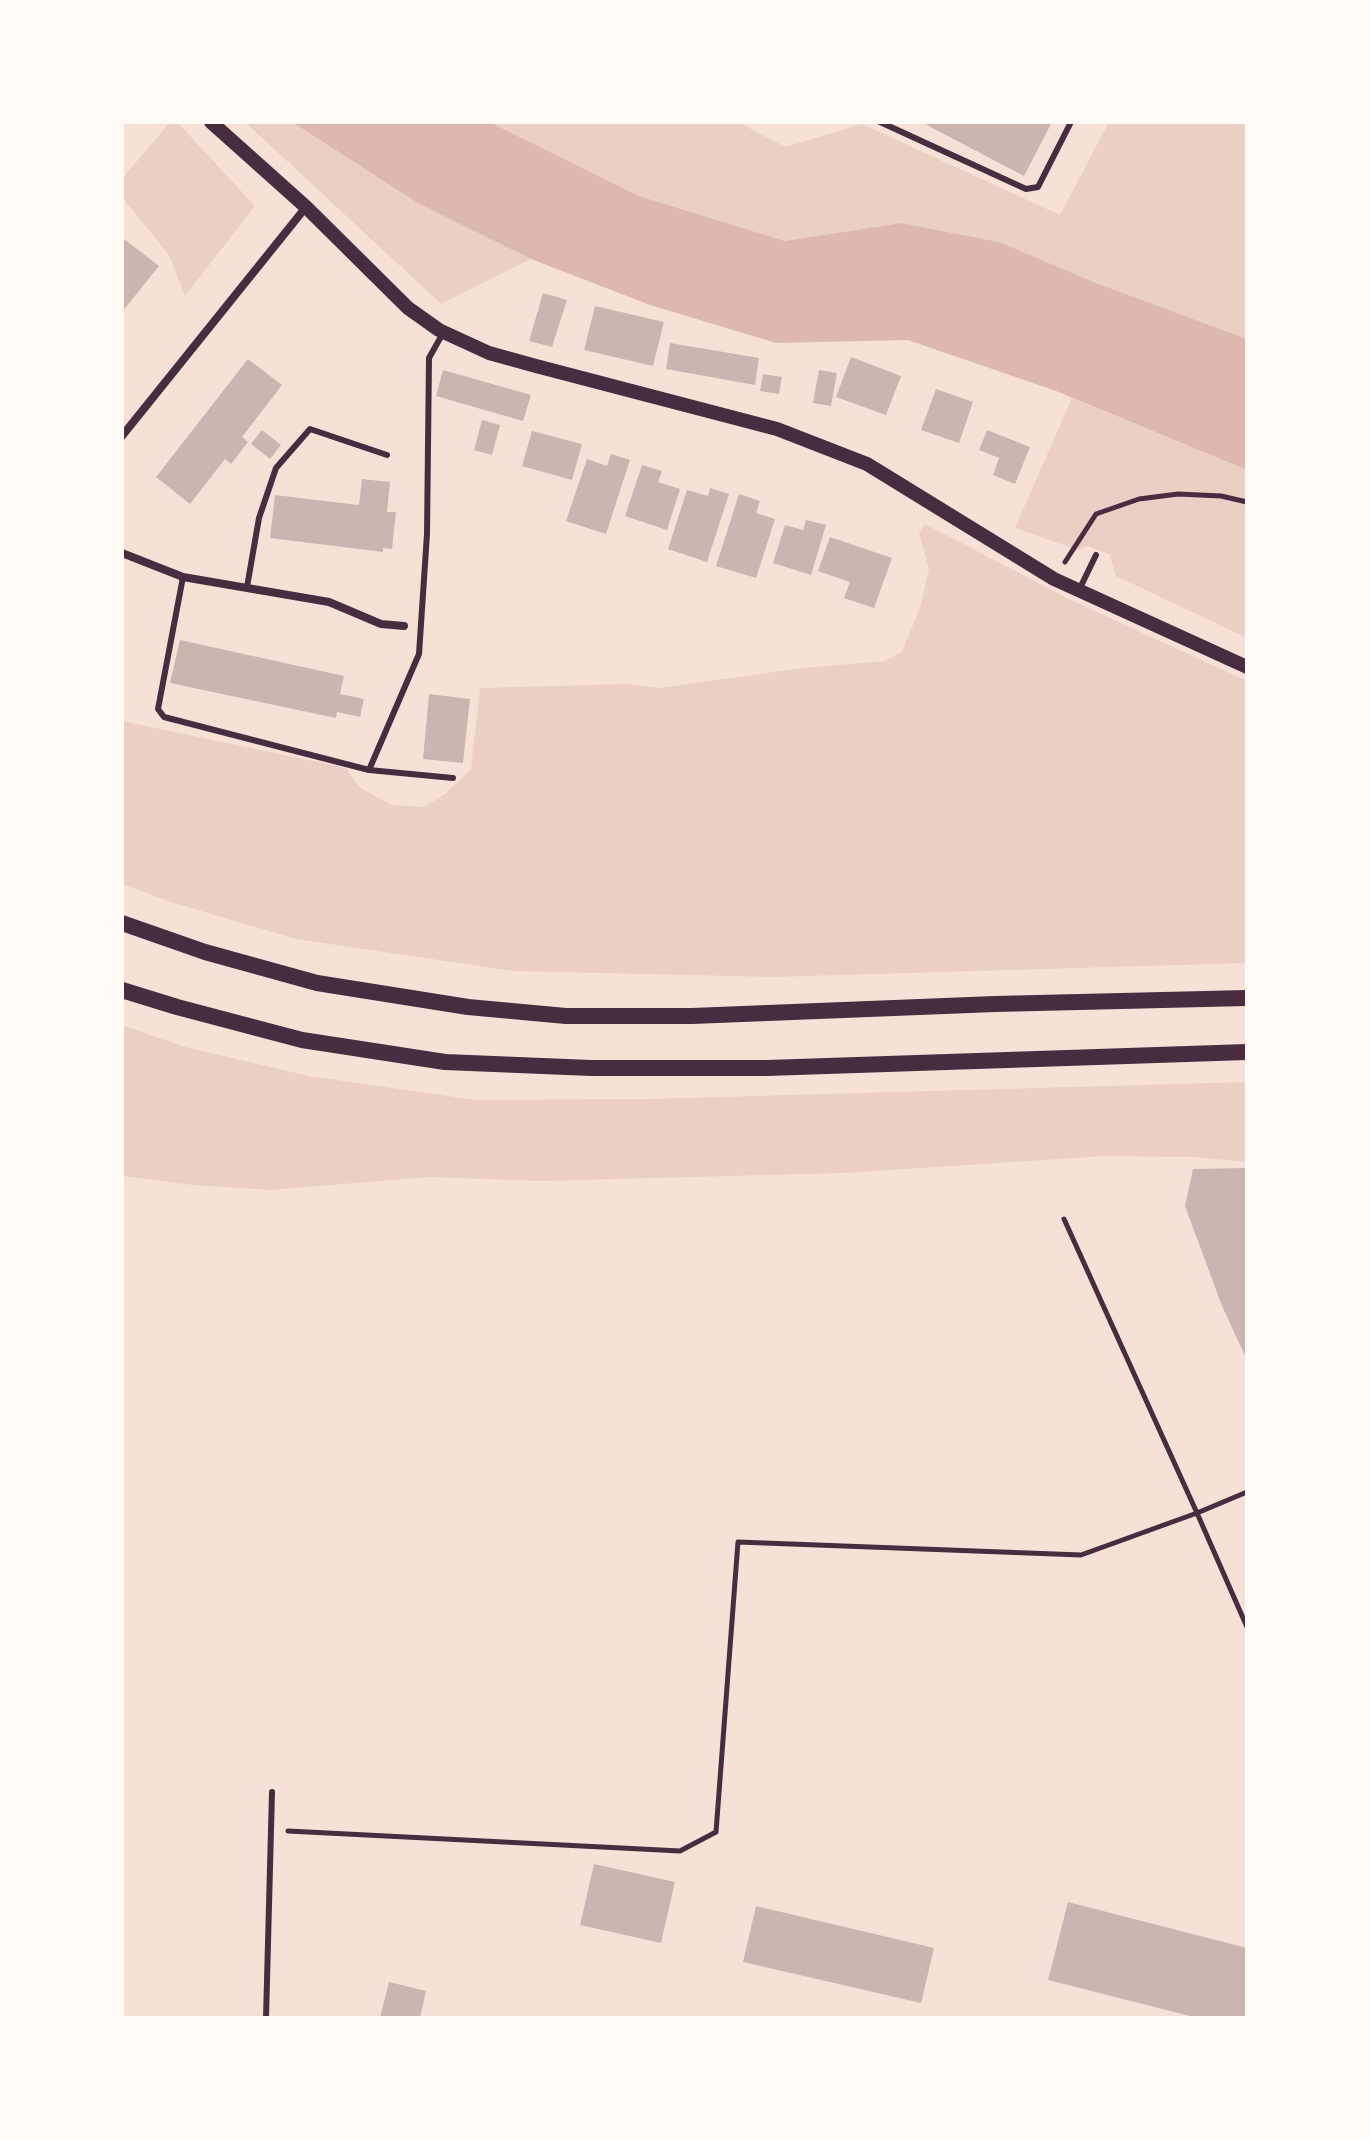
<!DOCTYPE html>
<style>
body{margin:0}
#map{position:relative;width:1369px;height:2140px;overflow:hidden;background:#f7e1d7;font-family:Barlow,sans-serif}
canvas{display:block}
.frame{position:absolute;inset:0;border:124px solid #fffaf5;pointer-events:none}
</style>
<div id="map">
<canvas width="1369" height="2140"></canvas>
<div class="frame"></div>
</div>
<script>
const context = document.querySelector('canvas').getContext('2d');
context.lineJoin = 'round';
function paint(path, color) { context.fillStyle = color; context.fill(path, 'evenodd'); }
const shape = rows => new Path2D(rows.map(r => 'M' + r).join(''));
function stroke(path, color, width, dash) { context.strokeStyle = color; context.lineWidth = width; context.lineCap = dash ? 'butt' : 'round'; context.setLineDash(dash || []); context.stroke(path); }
paint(shape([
 [170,122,177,122,255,206,185,296,169,255,122,197,122,179],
 [245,122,292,122,416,202,531,259,441,304],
 [489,122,738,122,785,147,862,124,1060,215,1109,122,1247,122,1247,339,1096,283,998,242,901,223,785,241,639,196],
 [1072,398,1247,470,1247,638,1116,576,1109,554,1087,546,1078,550,1015,528],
 [925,524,1073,601,1247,681,1247,963,774,977,513,971,296,939,174,903,122,884,122,721,346,768,359,787,391,805,424,807,445,794,471,769,480,688,626,684,660,688,802,668,885,661,902,652,921,605,929,569,919,533],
 [122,1025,185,1047,309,1076,476,1100,649,1099,1247,1082,1247,1162,1194,1157,1106,1156,844,1173,542,1181,429,1177,271,1190,193,1185,122,1176]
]), '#ebcfc5');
paint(shape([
 [292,122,489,122,639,196,785,241,901,223,999,242,1096,283,1247,339,1247,470,1056,391,908,340,776,343,650,305,531,259,416,202]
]), '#dcb8b0');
paint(shape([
 [921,122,1052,122,1024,176],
 [124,239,159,266,122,312,122,242],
 [543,293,567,300,552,347,529,341],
 [595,306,664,322,653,366,584,350],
 [670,343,759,358,755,385,666,369],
 [851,357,901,376,886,415,836,397],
 [248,359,282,385,242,437,248,442,231,464,225,459,190,504,156,477],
 [443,370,531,395,523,421,436,396],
 [819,370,837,373,831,406,813,403],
 [763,374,782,377,779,394,760,391],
 [936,389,973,402,959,443,921,430],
 [482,420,500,425,492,455,474,450],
 [262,430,281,445,270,459,251,444],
 [987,430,1030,447,1015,484,993,475,999,458,979,450],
 [532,431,582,444,572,480,522,466],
 [611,454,630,460,606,534,566,521,587,459,607,466],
 [642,465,662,471,658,482,680,489,667,530,625,516],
 [362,479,390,482,387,512,396,512,392,549,383,548,383,552,270,538,275,495,359,505],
 [710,488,729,494,707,562,668,549,687,490,708,496],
 [739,494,760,501,756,513,775,519,756,578,716,566],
 [806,520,826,525,811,575,773,563,785,525,803,530],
 [830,537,892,558,874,608,844,598,850,582,818,571],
 [180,640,344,676,340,694,364,699,360,717,337,712,336,718,170,683],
 [429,694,470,699,463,763,423,759],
 [1247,1168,1247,1360,1222,1306,1185,1206,1193,1169],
 [594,1864,675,1882,661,1943,580,1925],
 [1068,1902,1247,1948,1247,2018,1198,2018,1048,1980],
 [756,1906,934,1948,921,2003,743,1962],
 [389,1982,426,1991,420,2018,380,2018]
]), '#ccb4b1');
stroke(shape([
 [1065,562,1096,514,1139,499,1178,494,1221,496,1247,502],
 [1064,1219,1197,1513,1247,1492],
 [288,1831,680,1851,716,1832,738,1542,1081,1555,1197,1513,1247,1627]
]), '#4a2c40', 5);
stroke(shape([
 [880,122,1026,189,1038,187,1071,122],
 [183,577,158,709,164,717,369,770,453,778],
 [247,587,259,518,276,468,310,429,387,455],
 [1079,590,1096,555],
 [369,770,419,654,427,534,429,358,443,333],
 [266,2018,272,1792]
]), '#4a2c40', 6);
stroke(shape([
 [122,436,306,207],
 [122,553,183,577,329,602,381,624,404,626]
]), '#4a2c40', 8);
stroke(shape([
 [211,122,306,207,408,308,439,330,489,353,536,366,777,429,867,464,1054,579,1247,667]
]), '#4a2c40', 14);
stroke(shape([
 [122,923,205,952,317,983,468,1007,566,1016,692,1016,995,1004,1247,998],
 [122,990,177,1007,302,1040,445,1062,591,1068,767,1068,1247,1052]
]), '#4a2c40', 16);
</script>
